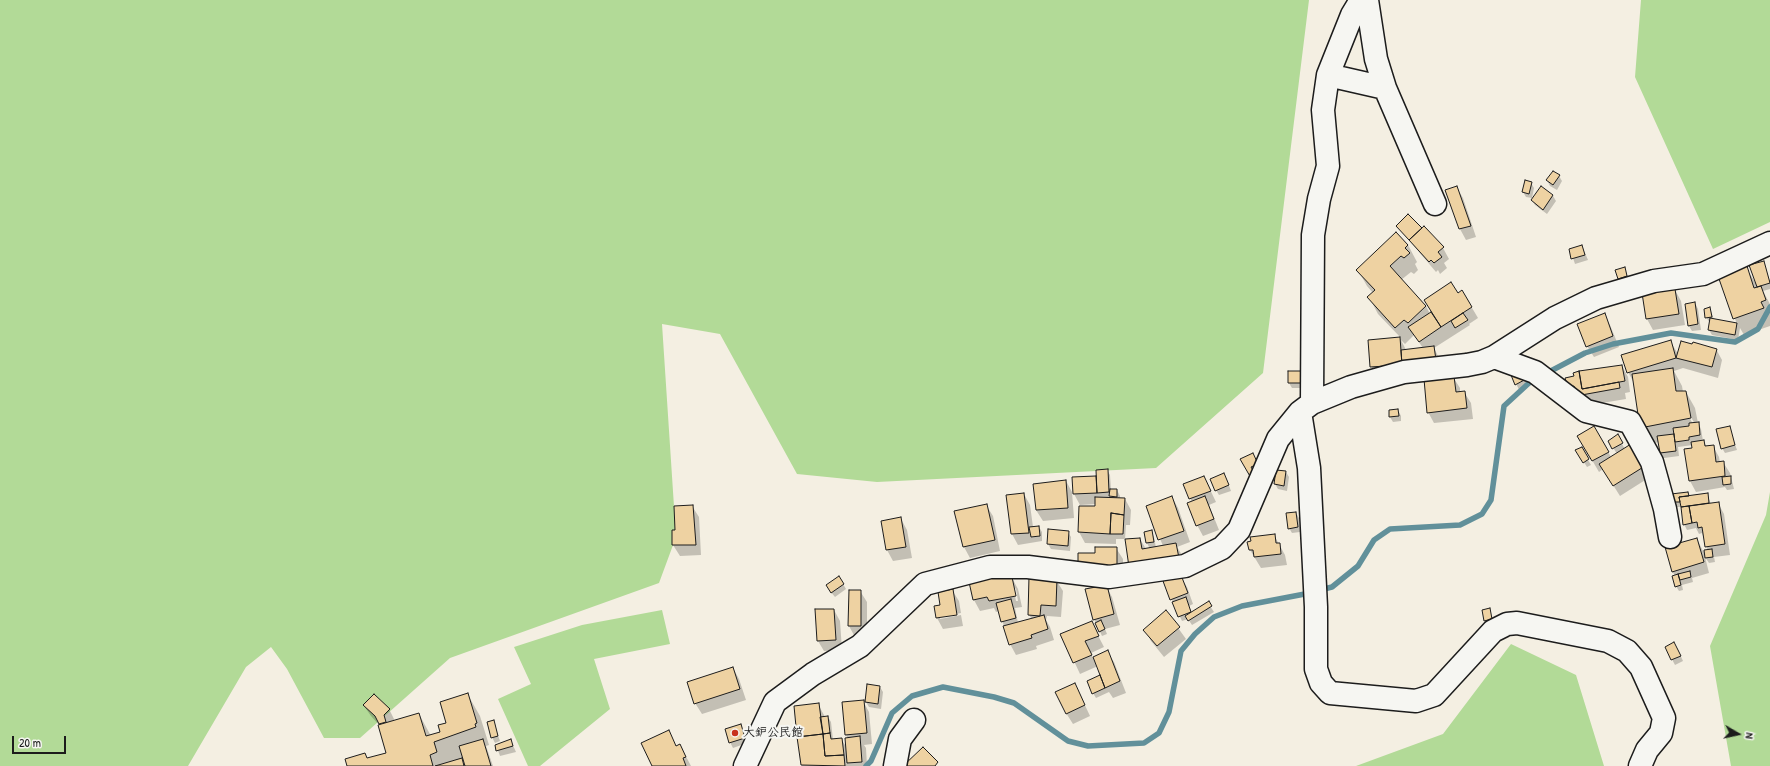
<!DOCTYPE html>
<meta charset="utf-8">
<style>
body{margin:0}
#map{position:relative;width:1770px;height:766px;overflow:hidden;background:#f4efe2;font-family:"Patrick Hand",sans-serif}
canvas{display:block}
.north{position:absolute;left:1718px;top:714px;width:40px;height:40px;-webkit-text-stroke:3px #f6f6f2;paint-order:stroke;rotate:99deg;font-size:11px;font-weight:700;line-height:16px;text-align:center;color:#1c1c1c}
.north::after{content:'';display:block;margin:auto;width:14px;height:18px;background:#1c1c1c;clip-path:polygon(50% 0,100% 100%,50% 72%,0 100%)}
.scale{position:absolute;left:12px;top:736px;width:54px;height:18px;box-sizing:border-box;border:2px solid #1c1c1c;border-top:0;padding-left:5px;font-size:12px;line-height:14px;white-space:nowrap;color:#1c1c1c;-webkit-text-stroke:3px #f6f6f2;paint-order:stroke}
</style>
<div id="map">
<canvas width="1770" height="766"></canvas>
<div class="north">N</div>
<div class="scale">20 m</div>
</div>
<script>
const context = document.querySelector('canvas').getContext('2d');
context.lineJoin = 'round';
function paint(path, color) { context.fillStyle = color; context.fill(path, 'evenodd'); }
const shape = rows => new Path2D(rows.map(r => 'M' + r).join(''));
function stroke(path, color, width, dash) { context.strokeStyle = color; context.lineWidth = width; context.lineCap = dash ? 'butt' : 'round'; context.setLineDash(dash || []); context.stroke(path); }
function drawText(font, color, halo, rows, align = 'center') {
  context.font = font + ' "Patrick Hand","Klee One",sans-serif'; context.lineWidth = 4; context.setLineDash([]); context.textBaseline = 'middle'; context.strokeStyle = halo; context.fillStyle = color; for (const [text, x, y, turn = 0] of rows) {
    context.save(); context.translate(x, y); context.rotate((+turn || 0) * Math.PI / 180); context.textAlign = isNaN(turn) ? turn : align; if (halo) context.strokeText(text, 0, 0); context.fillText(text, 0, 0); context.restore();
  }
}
paint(shape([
 [0,0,1309,0,1263,373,1156,468,877,482,797,474,720,334,662,324,676,537,659,583,450,658,360,738,324,738,287,669,271,647,246,667,188,766,0,766],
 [1641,0,1770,0,1770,222,1713,249,1635,77],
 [1770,492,1770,766,1731,766,1710,646,1766,515],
 [662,610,670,644,594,659,610,709,540,766,528,766,498,699,531,684,514,647,582,625],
 [1511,644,1576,675,1604,766,1356,766,1443,734]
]), '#b2da97');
paint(shape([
 [1559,176,1562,181,1557,190,1550,186,1547,180],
 [1531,183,1534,188,1532,198,1526,197,1523,192],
 [1457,188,1463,198,1476,237,1466,240,1460,229],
 [1541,188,1553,196,1556,201,1547,214,1535,205,1532,200],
 [1397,226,1443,248,1449,259,1444,263,1447,268,1440,274,1438,270,1436,272],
 [1408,245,1417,262,1415,264,1418,270,1414,274,1411,272,1401,280,1426,306,1430,314,1462,291,1478,318,1469,324,1470,325,1434,348,1439,358,1377,377,1371,366,1369,341,1401,338,1378,314,1369,297,1373,293,1367,286,1358,270],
 [1414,335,1423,348,1406,350,1401,340,1405,344],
 [1582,246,1588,260,1575,264,1570,249],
 [1763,262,1770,281,1770,289,1763,291,1770,304,1770,326,1744,335,1740,328,1738,340,1712,335,1709,330,1710,323,1706,317,1710,308,1714,320,1737,324,1719,276,1746,268,1755,282],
 [1624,268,1630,281,1622,284,1616,271],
 [1675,290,1681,301,1685,325,1653,330,1647,319,1644,294],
 [1695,303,1698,309,1701,330,1692,331,1689,326],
 [1604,314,1610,325,1619,347,1594,357,1587,346],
 [1670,341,1678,354,1716,349,1722,360,1718,378,1683,368,1674,371,1682,386,1683,392,1686,392,1695,408,1698,423,1701,429,1703,441,1707,447,1713,446,1719,457,1720,463,1723,462,1730,473,1734,489,1727,490,1725,487,1696,492,1690,481,1693,445,1678,447,1679,456,1664,458,1661,453,1659,442,1650,444,1641,428,1634,383,1628,372],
 [1689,414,1695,424,1693,424,1688,415],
 [1622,366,1628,377,1630,392,1625,393,1626,399,1584,406,1568,388,1575,377],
 [1302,372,1305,388,1292,388,1289,383],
 [1511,372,1527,378,1530,383,1519,390],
 [1453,377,1460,388,1460,392,1464,392,1471,403,1473,419,1434,423,1428,412],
 [1398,410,1401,416,1401,421,1393,422,1390,417],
 [1594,427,1611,457,1617,454,1609,441,1617,436,1625,449,1631,445,1650,477,1620,496,1603,469,1599,472,1578,436],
 [1729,427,1737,450,1725,453,1722,448],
 [1581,448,1591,465,1587,467,1577,451],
 [1107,470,1110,475,1111,490,1117,490,1120,496,1120,499,1125,499,1131,510,1130,525,1126,525,1125,539,1116,539,1116,544,1085,543,1079,532,1096,507,1096,504,1080,505,1074,494,1073,478,1096,477,1097,480],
 [1286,472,1289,477,1287,491,1278,489,1275,484],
 [1204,477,1216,502,1209,505,1219,530,1203,536,1197,525,1192,502,1184,485],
 [1227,480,1231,491,1219,495,1216,490],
 [1066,481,1072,492,1074,518,1043,521,1036,510,1034,484],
 [1024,494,1030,505,1033,527,1039,527,1042,532,1042,541,1018,545,1012,534,1007,496],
 [1707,494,1711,504,1718,503,1724,514,1730,555,1714,557,1715,562,1709,563,1705,557,1709,573,1692,578,1693,582,1682,585,1683,590,1679,591,1676,586,1675,576,1672,571,1697,539,1703,551,1708,551,1702,533,1699,534,1696,528,1687,530,1684,524,1682,507,1676,507,1673,502,1689,496],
 [1172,497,1178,508,1190,542,1177,547,1182,555,1137,578,1140,539,1146,549,1150,549,1147,543,1151,531,1154,537,1156,548,1163,546,1147,506],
 [986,505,993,516,1000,551,970,558,964,547],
 [692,506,699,517,701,555,680,556,673,545,676,531],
 [1296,513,1299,518,1300,532,1292,533,1289,528],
 [901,519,907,530,912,558,893,561,887,550,882,522],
 [1068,532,1071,537,1070,551,1051,549,1048,544],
 [1274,535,1285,555,1287,565,1261,568,1250,550],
 [1116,548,1123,559,1123,576,1096,554],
 [1180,576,1187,587,1193,604,1189,606,1192,613,1208,603,1214,612,1192,625,1188,619,1182,621,1164,582],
 [839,577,846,589,835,597,830,591],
 [1012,578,1018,589,1022,607,1015,608,1018,623,1032,619,1029,615,1056,580,1063,591,1061,617,1047,616,1046,620,1050,627,1054,640,1036,646,1037,649,1016,655,1010,644,999,611,996,612,994,608,980,611,974,600,970,582],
 [1013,586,1016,589,1018,601,1016,601],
 [1106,586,1112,597,1120,625,1105,629,1107,634,1102,636,1094,619],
 [952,590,959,601,961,613,940,617,940,619,961,615,963,626,943,629,937,618,935,606,941,605],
 [860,591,867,602,867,636,855,637,849,626],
 [834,610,840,621,842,650,824,651,818,641],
 [1489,610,1494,624,1488,625,1485,620],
 [1166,611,1186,639,1164,657,1151,641,1145,630],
 [1091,622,1104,647,1091,653,1093,658,1107,652,1114,662,1126,693,1113,698,1109,692,1096,698,1093,693,1102,681,1098,666,1080,674,1062,635],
 [1666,648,1677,648,1683,661,1675,665],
 [733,668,739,679,746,700,702,714,695,703],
 [1075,684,1090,716,1073,724,1066,713],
 [880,687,883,692,881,709,869,707,866,702],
 [468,695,480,716,489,745,486,746,493,766,348,766,387,753,380,726,371,716,364,706,389,709,395,721,419,714,431,736,441,733],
 [463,757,465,765,460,758],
 [863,701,869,712,872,744,864,745,866,748,867,766,801,766,802,766,798,736,818,704,825,717,828,717,831,722,833,740,841,739,847,748,848,739,846,735,843,703],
 [493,721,500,741,495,743,492,737],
 [741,725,747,743,733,748,730,742],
 [669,732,678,751,680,745,691,766,653,766],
 [511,741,516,752,500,756,496,745]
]), '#0003');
stroke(shape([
 [1545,374,1585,353,1613,344,1671,333,1735,342,1758,329,1770,307],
 [1320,590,1332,587,1358,566,1374,540,1390,529,1460,525,1482,514,1491,500,1504,406,1529,383,1536,380],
 [866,766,871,761,892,713,912,696,943,687,994,697,1014,703,1068,741,1088,746,1144,743,1159,733,1169,712,1181,651,1195,634,1214,617,1242,606,1310,593]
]), '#61909a', 5.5);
const building = shape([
 [1553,171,1560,175,1553,185,1546,180,1553,171],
 [1525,180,1532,182,1529,194,1522,192,1525,180],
 [1457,186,1471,226,1459,229,1445,190,1457,186],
 [1541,186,1553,195,1543,210,1531,200,1541,186],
 [1408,214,1422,228,1409,240,1396,226,1408,214],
 [1424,226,1444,247,1438,252,1442,257,1434,263,1431,260,1429,262,1409,240,1424,226],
 [1396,232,1408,245,1405,248,1410,253,1404,258,1401,256,1390,266,1426,306,1408,323,1404,320,1395,328,1367,297,1375,290,1356,270,1396,232],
 [1582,245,1585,255,1571,259,1569,249,1582,245],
 [1764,261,1770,283,1757,287,1749,265,1764,261],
 [1747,266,1754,288,1761,286,1766,300,1761,302,1764,308,1733,319,1718,276,1747,266],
 [1625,267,1627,276,1618,279,1615,270,1625,267],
 [1451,282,1458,293,1462,290,1472,307,1441,327,1424,300,1451,282],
 [1675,289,1679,314,1646,319,1642,293,1675,289],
 [1695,302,1698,324,1688,326,1685,304,1695,302],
 [1710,307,1712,317,1705,318,1704,309,1710,307],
 [1431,312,1441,327,1419,342,1408,327,1431,312],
 [1463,313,1468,320,1455,328,1451,321,1463,313],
 [1605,313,1613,336,1586,347,1577,324,1605,313],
 [1710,318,1737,323,1735,335,1708,330,1710,318],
 [1400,337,1402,365,1370,367,1368,340,1400,337],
 [1671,340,1676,358,1627,373,1621,355,1671,340],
 [1681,341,1692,344,1693,342,1717,349,1712,367,1676,358,1681,341],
 [1434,346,1436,360,1402,365,1401,350,1434,346],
 [1622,365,1625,381,1582,389,1579,371,1622,365],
 [1673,368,1676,391,1686,391,1691,418,1640,428,1632,374,1673,368],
 [1509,370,1528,378,1515,385,1509,370],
 [1288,371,1303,371,1303,383,1288,383,1288,371],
 [1579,371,1582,389,1619,382,1620,388,1576,396,1574,386,1568,388,1565,378,1574,376,1573,373,1579,371],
 [1454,376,1456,392,1465,391,1467,408,1427,413,1424,379,1454,376],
 [1398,409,1399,416,1389,417,1389,410,1398,409],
 [1699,422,1700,435,1689,437,1689,440,1675,442,1673,428,1689,426,1689,423,1699,422],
 [1594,426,1609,452,1592,461,1577,436,1594,426],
 [1730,426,1735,445,1721,449,1716,429,1730,426],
 [1618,434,1623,443,1612,449,1608,441,1618,434],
 [1674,434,1676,451,1660,453,1657,436,1674,434],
 [1704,440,1705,446,1714,445,1716,462,1724,461,1725,476,1689,481,1684,449,1692,448,1691,442,1704,440],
 [1631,444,1645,466,1613,486,1599,464,1631,444],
 [1582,447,1589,459,1583,463,1575,450,1582,447],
 [1253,453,1258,464,1251,467,1254,472,1251,478,1240,459,1253,453],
 [1108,469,1109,492,1097,493,1096,470,1108,469],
 [1276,470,1286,471,1284,486,1274,484,1276,470],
 [1224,473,1229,485,1215,491,1210,479,1224,473],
 [1096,476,1097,493,1073,494,1072,477,1096,476],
 [1204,476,1211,491,1189,499,1183,484,1204,476],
 [1731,476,1731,484,1723,485,1722,477,1731,476],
 [1066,480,1068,508,1036,510,1033,484,1066,480],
 [1110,489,1117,489,1117,497,1109,496,1110,489],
 [1688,492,1689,496,1679,497,1680,502,1672,502,1671,494,1688,492],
 [1024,493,1029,533,1011,534,1006,495,1024,493],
 [1708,493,1709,503,1681,507,1679,497,1708,493],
 [1172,496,1184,531,1158,540,1146,506,1172,496],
 [1205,496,1214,519,1196,526,1187,503,1205,496],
 [1095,497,1125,498,1124,515,1111,513,1110,534,1078,532,1079,506,1095,506,1095,497],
 [1719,502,1725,544,1705,547,1702,527,1698,528,1697,522,1692,523,1689,506,1719,502],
 [987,504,995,540,963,547,954,511,987,504],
 [693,505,696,545,672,545,672,530,675,530,674,506,693,505],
 [1689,506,1692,523,1683,525,1681,507,1689,506],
 [1296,512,1298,527,1288,529,1286,513,1296,512],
 [1111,513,1124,515,1123,534,1110,534,1111,513],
 [901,517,906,547,886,550,881,521,901,517],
 [1039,526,1040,536,1031,537,1029,527,1039,526],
 [1048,529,1069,531,1068,546,1047,544,1048,529],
 [1152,530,1154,542,1146,543,1144,532,1152,530],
 [1275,534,1276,543,1280,543,1281,554,1254,557,1253,550,1249,550,1247,542,1251,541,1250,537,1275,534],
 [1140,538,1142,549,1176,543,1179,558,1129,567,1125,539,1140,538],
 [1697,538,1704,562,1672,572,1665,547,1697,538],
 [1095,547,1117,547,1117,566,1095,566,1078,563,1078,553,1095,553,1095,547],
 [1712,549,1713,557,1705,558,1704,550,1712,549],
 [1690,571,1691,577,1680,580,1678,574,1690,571],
 [1007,574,1012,577,1016,596,989,601,987,597,973,600,969,582,1007,574],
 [1678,574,1681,585,1675,587,1672,576,1678,574],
 [1181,575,1188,593,1170,600,1163,581,1181,575],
 [839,576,844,584,831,593,826,585,839,576],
 [1029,577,1057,579,1056,606,1041,605,1040,616,1028,615,1029,577],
 [1107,585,1114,614,1093,620,1085,589,1107,585],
 [953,589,957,615,936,618,934,606,940,605,938,592,953,589],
 [849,590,861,590,861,626,848,626,849,590],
 [1186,597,1191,612,1178,617,1172,602,1186,597],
 [1011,599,1016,618,1001,622,996,603,1011,599],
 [1209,601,1212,606,1188,621,1185,616,1209,601],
 [1490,608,1492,619,1484,621,1482,610,1490,608],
 [815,609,834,609,836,640,817,641,815,609],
 [1166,610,1180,627,1157,646,1143,630,1166,610],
 [1044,615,1048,629,1031,635,1032,638,1009,645,1003,626,1044,615],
 [1101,620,1105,629,1099,632,1095,623,1101,620],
 [1092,621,1099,636,1085,641,1092,655,1073,663,1060,634,1092,621],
 [1674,642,1681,656,1671,660,1665,647,1674,642],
 [1108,650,1120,681,1105,688,1093,657,1108,650],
 [733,667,740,689,694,704,687,682,733,667],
 [1100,675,1105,688,1092,694,1087,681,1100,675],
 [1075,683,1085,705,1066,714,1055,692,1075,683],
 [867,684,880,686,878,704,865,702,867,684],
 [468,693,477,723,475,724,476,727,434,742,437,752,430,755,433,766,347,766,345,759,365,753,367,758,386,753,378,725,419,713,426,736,440,732,438,725,446,723,440,702,468,693],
 [374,694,390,709,384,715,386,722,379,724,375,716,363,705,374,694],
 [864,700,867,733,845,735,842,702,864,700],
 [819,703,823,734,797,737,794,706,819,703],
 [828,716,830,733,823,734,820,717,828,716],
 [494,720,498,736,491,738,487,722,494,720],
 [741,724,745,738,729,743,725,729,741,724],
 [669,730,676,746,680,744,686,757,683,758,686,766,652,766,641,743,669,730],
 [830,733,831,739,842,738,844,755,825,756,823,734,830,733],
 [823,734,825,756,844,755,845,766,801,765,797,737,823,734],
 [860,736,862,762,847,763,845,738,860,736],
 [483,739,491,766,465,766,459,746,483,739],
 [511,739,513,746,496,751,495,745,511,739],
 [923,747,938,762,935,766,903,766,923,747],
 [462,758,464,766,435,766,462,758]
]);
paint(building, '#eed2a2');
stroke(building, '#1c1c1c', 1);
const minor = shape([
 [1367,0,1376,59,1385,88,1435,204],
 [1328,75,1385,88],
 [1494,357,1535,372,1586,411,1630,422,1652,462,1665,509,1670,537],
 [1312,403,1313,235,1319,199,1328,166,1323,110,1328,75,1352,15,1361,0],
 [1300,412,1309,468,1316,607,1316,669,1321,683,1330,693,1416,701,1434,695,1493,631,1507,624,1517,623,1608,641,1627,651,1641,667,1664,718,1661,733,1647,750,1640,766],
 [745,766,775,702,813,674,860,646,925,584,990,567,1028,567,1109,577,1185,566,1222,548,1239,530,1278,439,1300,412,1312,403,1351,387,1404,372,1467,365,1482,362,1494,357,1555,318,1596,298,1654,281,1703,274,1770,243],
 [895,766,900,739,914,720]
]);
stroke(minor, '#1c1c1c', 25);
stroke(minor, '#f6f6f2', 22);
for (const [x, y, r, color] of [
 [735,733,4,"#c8321e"]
]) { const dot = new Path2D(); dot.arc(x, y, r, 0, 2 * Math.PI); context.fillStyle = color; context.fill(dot); stroke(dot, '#f6f6f2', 1.5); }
drawText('bold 12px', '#1c1c1c', '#f6f6f2', [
 ["大鈩公民館",743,733]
], 'left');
</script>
